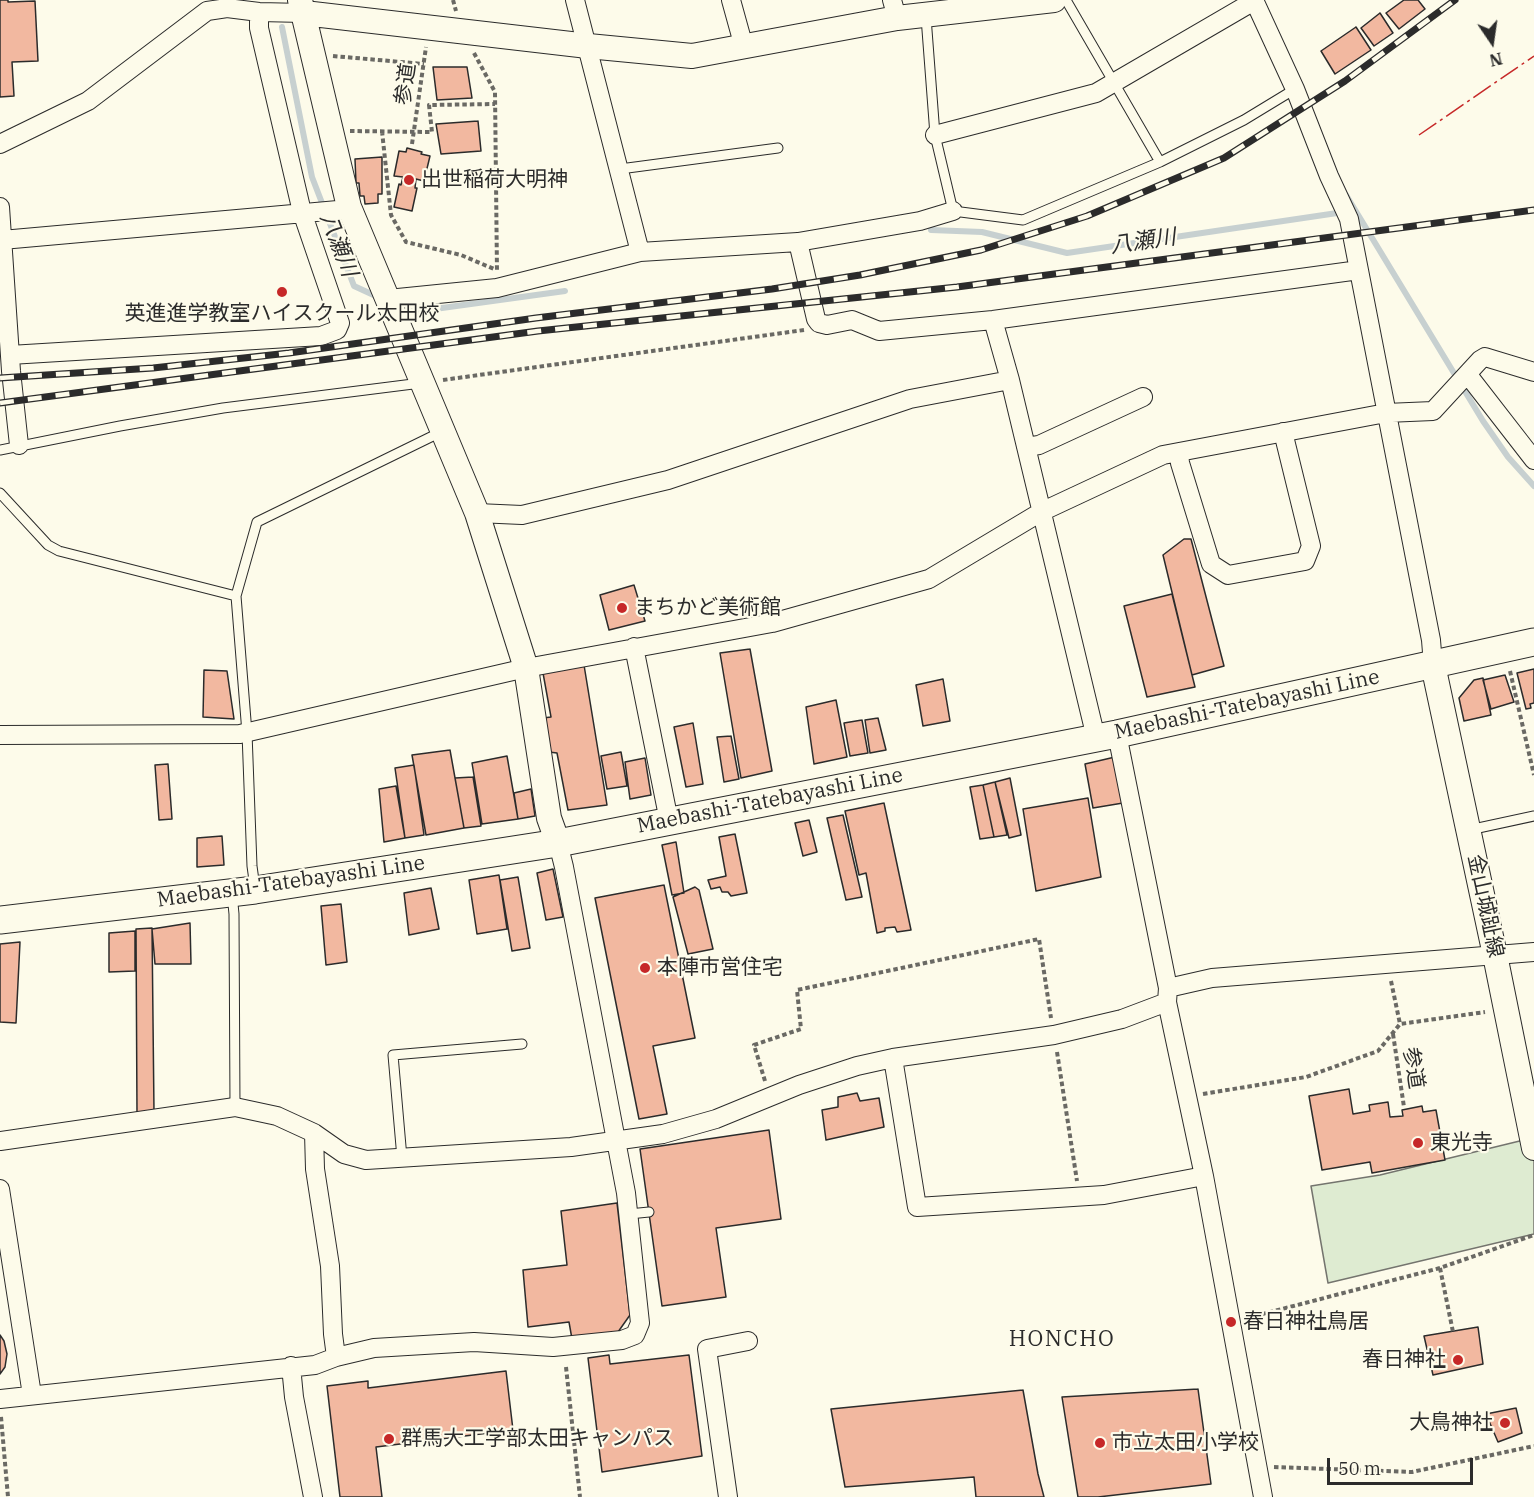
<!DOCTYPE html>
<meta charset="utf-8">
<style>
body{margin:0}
#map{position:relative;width:1534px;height:1497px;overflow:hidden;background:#fdfbea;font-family:"IBM Plex Serif",serif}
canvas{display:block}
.north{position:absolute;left:1462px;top:12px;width:60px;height:60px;-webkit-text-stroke:4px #fdfbea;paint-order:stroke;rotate:167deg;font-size:16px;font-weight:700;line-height:24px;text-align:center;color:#2b2b2b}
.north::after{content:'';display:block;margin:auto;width:21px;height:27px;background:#2b2b2b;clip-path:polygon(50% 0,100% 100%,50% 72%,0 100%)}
.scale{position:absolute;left:1327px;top:1458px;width:146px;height:27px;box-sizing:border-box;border:3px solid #2b2b2b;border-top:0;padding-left:8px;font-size:18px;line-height:21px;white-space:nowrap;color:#2b2b2b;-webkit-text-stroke:4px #fdfbea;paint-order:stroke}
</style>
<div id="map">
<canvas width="1534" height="1497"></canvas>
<div class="north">N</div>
<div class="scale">50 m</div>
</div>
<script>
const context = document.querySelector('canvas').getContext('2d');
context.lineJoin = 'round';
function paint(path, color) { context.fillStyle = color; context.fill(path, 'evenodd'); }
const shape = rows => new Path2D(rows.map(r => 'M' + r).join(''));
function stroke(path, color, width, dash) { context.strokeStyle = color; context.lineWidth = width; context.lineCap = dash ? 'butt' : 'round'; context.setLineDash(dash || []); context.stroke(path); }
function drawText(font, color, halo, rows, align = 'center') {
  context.font = font + ' "IBM Plex Serif","Noto Sans JP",serif'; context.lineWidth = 4.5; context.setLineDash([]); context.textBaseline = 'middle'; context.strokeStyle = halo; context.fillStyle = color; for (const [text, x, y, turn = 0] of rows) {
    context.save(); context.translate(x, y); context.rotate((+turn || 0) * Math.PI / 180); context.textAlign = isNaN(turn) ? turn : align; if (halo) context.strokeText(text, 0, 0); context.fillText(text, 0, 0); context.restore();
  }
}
const green = shape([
 [1532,1138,1534,1148,1534,1234,1328,1283,1311,1186,1380,1175,1532,1138]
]);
paint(green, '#deebd1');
stroke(green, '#74746e', 1.5);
stroke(shape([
 [282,27,312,177,354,286,380,298],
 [1346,195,1483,421,1508,457,1534,486],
 [931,230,982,232,1067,253,1344,212],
 [398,306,413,312,565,291]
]), '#c7d0d0', 6);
const building = shape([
 [0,0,8,0,8,2,35,1,38,61,12,62,14,96,0,97,0,0],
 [1404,0,1418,0,1425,9,1399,29,1386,13,1404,0],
 [1380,13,1393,33,1374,46,1361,28,1380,13],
 [1356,27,1371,50,1335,74,1321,51,1356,27],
 [433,67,467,67,472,98,437,100,433,67],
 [478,121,481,151,441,154,436,124,478,121],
 [407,148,422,152,421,154,430,156,424,181,416,179,415,188,417,188,412,211,394,207,399,184,401,185,403,177,394,176,399,151,406,152,407,148],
 [382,157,382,194,378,194,378,203,365,204,364,196,360,196,359,183,356,183,355,159,382,157],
 [1184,539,1191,539,1224,666,1192,675,1163,555,1184,539],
 [634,585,645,621,609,630,600,595,634,585],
 [1172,594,1195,687,1147,697,1124,606,1172,594],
 [750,649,772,771,741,778,720,653,750,649],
 [584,665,607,805,568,810,557,753,549,752,543,718,551,717,543,673,584,665],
 [1534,669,1534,703,1530,704,1531,708,1526,709,1517,673,1534,669],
 [204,670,227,671,234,719,203,717,204,670],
 [1505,675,1514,702,1491,709,1483,680,1505,675],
 [1483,678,1491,715,1464,721,1459,698,1474,680,1483,678],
 [943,679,950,721,923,726,916,685,943,679],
 [836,700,847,757,814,764,806,707,836,700],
 [878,718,886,750,870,753,865,720,878,718],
 [862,720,868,753,850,756,844,723,862,720],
 [693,723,703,784,686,787,674,727,693,723],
 [731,736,739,779,724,782,717,737,731,736],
 [450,750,464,828,426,835,412,755,450,750],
 [621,752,627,786,607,789,601,756,621,752],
 [507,756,518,819,482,824,472,763,507,756],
 [1115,757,1123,803,1093,808,1085,764,1115,757],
 [645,758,651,795,630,799,625,762,645,758],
 [168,764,172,819,159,820,155,765,168,764],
 [414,765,424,835,405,838,395,768,414,765],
 [473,777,481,826,464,828,455,778,473,777],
 [1010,778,1021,835,1009,838,995,782,1010,778],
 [995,782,1007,835,994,837,983,785,995,782],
 [983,785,994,837,980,839,970,787,983,785],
 [396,786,405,838,384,842,379,789,396,786],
 [531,789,535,816,518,819,514,793,531,789],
 [1088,798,1101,877,1036,891,1023,809,1088,798],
 [884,803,911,930,897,932,895,927,885,928,885,931,877,933,866,873,859,875,845,811,884,803],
 [843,815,862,897,846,900,827,818,843,815],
 [809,820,817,852,803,856,795,823,809,820],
 [735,834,747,893,731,896,728,892,722,892,720,887,711,889,708,880,726,876,719,837,735,834],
 [222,836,224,865,197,867,197,838,222,836],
 [676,842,684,893,672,895,662,845,676,842],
 [553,869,563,917,546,920,537,873,553,869],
 [499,875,507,929,477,934,469,880,499,875],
 [518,877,530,948,512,951,500,880,518,877],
 [664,885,695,1038,653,1046,667,1114,639,1119,595,898,664,885],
 [695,887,699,890,713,949,688,954,673,897,695,887],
 [431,888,439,929,409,935,404,893,431,888],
 [341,904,347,962,326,965,321,906,341,904],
 [190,923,191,964,155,964,152,929,190,923],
 [152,928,154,1112,137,1114,136,929,152,928],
 [135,931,135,971,109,972,109,933,135,931],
 [20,942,16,1023,0,1022,0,944,20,942],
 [1349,1089,1353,1114,1370,1111,1369,1105,1388,1102,1390,1117,1403,1116,1402,1110,1422,1106,1423,1112,1436,1110,1445,1160,1372,1173,1370,1162,1322,1170,1309,1096,1349,1089],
 [857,1093,860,1101,879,1098,884,1127,826,1140,822,1110,838,1107,838,1097,857,1093],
 [769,1130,781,1219,716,1228,726,1297,662,1306,640,1149,769,1130],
 [617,1203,630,1315,618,1332,572,1339,569,1322,528,1327,523,1270,567,1265,561,1211,617,1203],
 [1478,1327,1483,1364,1433,1375,1424,1336,1478,1327],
 [0,1335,4,1341,7,1354,5,1367,0,1374,0,1335],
 [609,1355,610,1364,689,1355,702,1456,602,1472,588,1358,609,1355],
 [506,1371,513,1430,376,1447,382,1497,340,1497,327,1386,368,1381,368,1388,506,1371],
 [1198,1389,1211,1484,1098,1497,1078,1497,1062,1397,1198,1389],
 [1023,1390,1038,1474,1044,1497,976,1497,974,1477,845,1487,831,1409,1023,1390],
 [1516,1408,1522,1433,1498,1442,1486,1414,1516,1408]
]);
paint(building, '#f2b8a0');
stroke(building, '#2b2b2b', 1.5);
const lane = shape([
 [1066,0,1160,162],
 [926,17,935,135,953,211,1023,220,1160,162,1244,120,1295,89],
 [620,169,778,148],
 [0,450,120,426,223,408,421,383],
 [0,493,48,545,59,551,236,596],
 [1469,830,1534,816],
 [255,888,252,866,247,733,236,596,257,522,441,432],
 [232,894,234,914,235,1107],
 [402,1158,393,1055,522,1044],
 [629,1214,649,1212]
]);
const street = shape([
 [575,0,640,252],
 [731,0,744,47],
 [892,0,897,18],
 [1254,0,1295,89,1329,176,1349,219,1431,640,1433,665],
 [935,135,1096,93,1254,1],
 [0,144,88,101,207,11,227,8,259,12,304,13],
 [0,207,11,371,19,445],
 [2,240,338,210,349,207],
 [798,242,816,319,819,323,827,325,852,320,879,331,993,320,1359,270],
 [388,299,497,288,640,252,798,242,920,221,953,211],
 [993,320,1010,380,1096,738],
 [10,355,321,336,337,330,340,323,302,212,259,28,259,12],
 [1468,375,1534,460],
 [1026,447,1039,445,1143,397],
 [1179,452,1180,463,1211,564,1228,575,1305,561,1311,546,1283,432],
 [477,513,522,515,668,480,910,399,1010,380],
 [634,647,669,821],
 [1117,734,1168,988,1167,1002,1204,1176,1263,1497],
 [0,735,240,734,526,668,772,623,929,579,1041,512,1163,455,1386,413,1433,411,1480,360,1485,357,1534,372],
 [1168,988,1212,978,1534,952],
 [893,1058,917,1207,1104,1195,1204,1176],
 [314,1133,315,1169,330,1266,333,1334,336,1357],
 [0,1141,235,1107,277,1116,314,1133,344,1154,366,1160,571,1147,663,1134,716,1119,799,1085,857,1066,893,1058,1054,1035,1122,1019,1167,1002],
 [0,1189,32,1395],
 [291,1366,294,1397,313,1497],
 [0,1399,315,1365,336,1357,374,1348,474,1342,553,1347,622,1340,635,1335,640,1323,626,1193,564,867,558,843],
 [728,1497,707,1349,748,1341]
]);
const secondary = shape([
 [300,0,349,207,477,513,526,668,549,818,558,843],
 [304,13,588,46,692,56,897,18,1054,0],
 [1433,665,1495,955,1534,1148]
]);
const primary = shape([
 [0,920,255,890,558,843,1117,734,1534,642]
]);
stroke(lane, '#2b2b2b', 11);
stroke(street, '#2b2b2b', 20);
stroke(secondary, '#2b2b2b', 26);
stroke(primary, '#2b2b2b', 29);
stroke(shape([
 [453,0,456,11],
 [474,53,495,92,497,272],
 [333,56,424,64],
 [350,131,432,132,429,105,495,104],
 [382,131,391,215,406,242,461,255,494,269],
 [412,144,426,47],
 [443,380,804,330],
 [1510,671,1534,775],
 [1391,981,1400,1024],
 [1393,1034,1404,1107],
 [1057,1052,1077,1181],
 [765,1081,754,1045,801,1029,797,990,1039,939,1051,1018],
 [1203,1094,1306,1077,1378,1051,1400,1024,1485,1012],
 [1440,1268,1453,1332],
 [1247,1318,1440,1268,1534,1235],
 [566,1367,580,1497],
 [1,1417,8,1497],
 [1274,1467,1412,1472,1534,1446]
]), '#6a6964', 4, [4.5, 3]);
stroke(lane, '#fdfbea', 9);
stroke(street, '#fdfbea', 18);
stroke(secondary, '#fdfbea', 24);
stroke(primary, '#fdfbea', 27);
const rail = shape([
 [0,378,153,368,289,353,536,318,772,289,860,275,981,250,1087,216,1224,158,1345,81,1455,0],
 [0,403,538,331,957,287,1534,210]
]);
stroke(rail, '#2b2b2b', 7);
stroke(rail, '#fdfbea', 4.5, [14]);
stroke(shape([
 [1419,135,1534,56]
]), '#c62828', 1.5, [21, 4.5, 3, 4.5]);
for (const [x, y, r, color] of [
 [409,180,6,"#c62828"],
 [282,292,6,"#c62828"],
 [622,608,6,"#c62828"],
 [645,968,6,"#c62828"],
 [1418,1143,6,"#c62828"],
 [1231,1322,6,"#c62828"],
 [1458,1360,6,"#c62828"],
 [1505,1423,6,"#c62828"],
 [389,1439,6,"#c62828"],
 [1100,1443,6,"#c62828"]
]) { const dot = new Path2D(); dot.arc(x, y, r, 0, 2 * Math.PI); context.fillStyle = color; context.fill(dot); stroke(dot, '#fdfbea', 2); }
drawText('21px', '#2b2b2b', '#fdfbea', [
 ["参道",406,84,-82],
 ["Maebashi-Tatebayashi Line",1247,705,-12],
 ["Maebashi-Tatebayashi Line",770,801,-11],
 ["Maebashi-Tatebayashi Line",291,882,-8],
 ["金山城趾線",1485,906,78],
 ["参道",1413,1068,81]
]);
drawText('21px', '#2b2b2b', '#fdfbea', [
 ["出世稲荷大明神",421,180],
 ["英進進学教室ハイスクール太田校",282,314,"center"],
 ["まちかど美術館",634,608],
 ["本陣市営住宅",657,968],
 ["東光寺",1430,1143],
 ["春日神社鳥居",1243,1322],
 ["春日神社",1446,1360,"right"],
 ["大鳥神社",1493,1423,"right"],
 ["群馬大工学部太田キャンパス",401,1439],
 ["市立太田小学校",1112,1443]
], 'left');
drawText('italic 22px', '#2b2b2b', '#fdfbea', [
 ["八瀬川",1143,242,-8],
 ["八瀬川",338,245,69]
]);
context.letterSpacing = '1.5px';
drawText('22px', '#2b2b2b', '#fdfbea', [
 ["HONCHO",1062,1340]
]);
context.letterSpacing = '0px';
</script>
